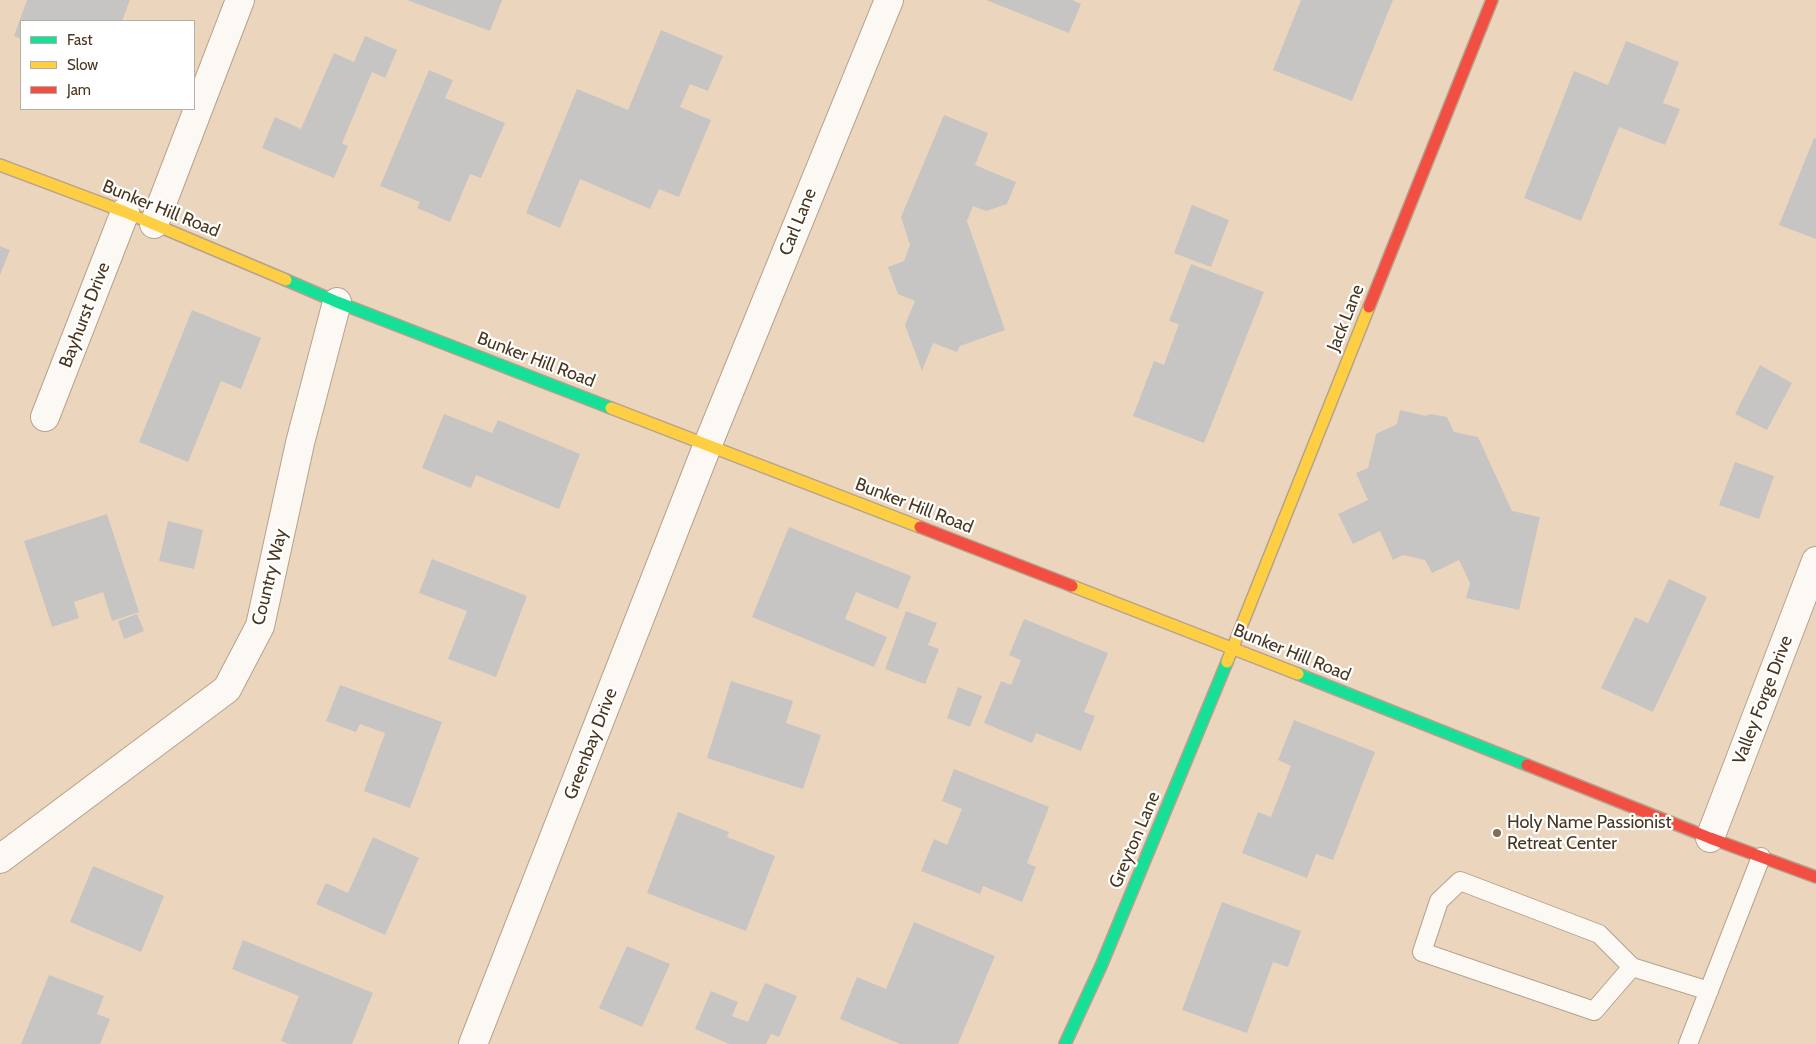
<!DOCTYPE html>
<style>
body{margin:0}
#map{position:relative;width:1816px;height:1044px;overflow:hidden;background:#ebd6bd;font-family:Cabin,sans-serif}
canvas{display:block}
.legend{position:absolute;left:20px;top:20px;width:175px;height:90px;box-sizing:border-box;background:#fff;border:1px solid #b6afa5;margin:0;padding:6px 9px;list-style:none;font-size:15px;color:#49361f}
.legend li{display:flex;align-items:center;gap:10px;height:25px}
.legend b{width:25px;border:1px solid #b6afa5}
</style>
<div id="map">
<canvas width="1816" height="1044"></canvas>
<ul class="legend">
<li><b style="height:6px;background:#16e098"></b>Fast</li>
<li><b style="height:6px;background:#ffcf43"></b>Slow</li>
<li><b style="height:6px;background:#f24e42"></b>Jam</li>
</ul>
</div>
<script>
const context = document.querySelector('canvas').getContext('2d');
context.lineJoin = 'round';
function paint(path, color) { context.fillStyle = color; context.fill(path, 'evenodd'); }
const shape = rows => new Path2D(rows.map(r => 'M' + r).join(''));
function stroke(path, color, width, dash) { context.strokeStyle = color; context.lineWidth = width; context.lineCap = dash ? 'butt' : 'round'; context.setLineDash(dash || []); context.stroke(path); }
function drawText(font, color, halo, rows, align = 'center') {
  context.font = font + ' Cabin,sans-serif'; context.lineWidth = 4.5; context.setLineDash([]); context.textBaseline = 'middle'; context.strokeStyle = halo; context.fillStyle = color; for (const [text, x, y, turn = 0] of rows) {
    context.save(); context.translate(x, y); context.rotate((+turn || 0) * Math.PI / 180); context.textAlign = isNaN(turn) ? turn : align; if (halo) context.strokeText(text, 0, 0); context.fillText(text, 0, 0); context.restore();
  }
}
paint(shape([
 [27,0,130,0,122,21,21,21,21,39,14,36],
 [407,0,502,0,490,31],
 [986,0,1072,0,1081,4,1069,33],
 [1301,0,1393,0,1352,101,1273,70],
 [661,30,723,56,708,91,690,84,680,107,711,120,679,197,659,189,650,209,580,179,560,228,526,213,577,89,628,110],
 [365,36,397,50,385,78,372,72,342,143,348,146,334,178,262,148,275,117,301,129,334,53,354,62],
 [1626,41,1679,62,1663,103,1680,109,1665,145,1619,127,1581,221,1524,198,1574,71,1608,85],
 [429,70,453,80,445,98,505,123,481,178,470,174,450,222,417,208,420,202,380,186],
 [944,115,988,133,975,165,1016,182,1007,204,986,211,973,206,967,221,1005,330,960,346,957,352,933,343,922,371,905,325,915,301,898,294,888,267,904,261,910,245,901,217],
 [1814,138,1816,139,1816,239,1779,225],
 [1192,205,1229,220,1211,267,1174,253],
 [0,246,10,250,0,275],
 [1191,264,1264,292,1204,443,1133,416,1154,361,1164,365,1179,324,1169,321],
 [192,310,261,338,241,389,221,381,188,462,139,442],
 [1760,365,1792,383,1767,430,1735,414],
 [1400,410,1426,416,1431,414,1447,417,1454,432,1478,437,1512,511,1540,517,1519,610,1466,598,1470,583,1459,560,1432,573,1425,560,1403,555,1393,560,1380,531,1353,544,1338,514,1368,500,1356,473,1368,468,1376,434,1397,424],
 [444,414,492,433,498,420,580,454,559,509,476,475,471,488,422,468],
 [1735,462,1774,476,1759,519,1719,505],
 [107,514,139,612,112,621,103,592,74,602,79,618,52,627,24,541],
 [168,521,203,530,194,569,159,561],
 [789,527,911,576,898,609,856,592,845,619,887,637,874,667,752,617],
 [432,559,527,596,496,677,448,659,467,611,419,593],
 [1669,579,1707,597,1653,712,1601,688,1635,617,1648,623],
 [906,611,937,623,928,645,939,649,925,684,885,669],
 [137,614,144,631,124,639,118,621],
 [1024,619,1108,653,1084,712,1095,716,1081,751,1036,733,1032,743,984,723,1001,681,1011,685,1021,660,1009,655],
 [731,681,793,701,786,723,821,735,803,789,707,758],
 [340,685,442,722,410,808,364,791,385,733,360,724,356,732,326,721],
 [958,687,982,696,970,727,947,718],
 [1294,720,1375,752,1333,860,1316,854,1307,878,1242,853,1258,812,1271,817,1291,766,1278,760],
 [954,769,1049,807,1027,863,1036,867,1022,902,983,886,980,894,921,871,934,839,947,845,962,809,942,801],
 [678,812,729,832,727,837,775,856,746,931,647,893],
 [373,837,419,858,385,935,316,904,326,883,348,893],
 [93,866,164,896,141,952,70,922],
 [1222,902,1301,931,1288,967,1273,962,1247,1033,1182,1010],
 [914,922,995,956,958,1044,900,1044,840,1019,857,977,886,989],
 [243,940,373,993,352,1044,289,1044,281,1041,299,996,232,969],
 [627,946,670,964,642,1027,599,1008],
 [49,975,104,996,97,1014,110,1019,100,1044,21,1044],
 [765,983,797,996,779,1037,771,1034,766,1044,729,1044,695,1029,711,991,738,1002,732,1016,748,1022]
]), '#c6c5c4');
const lane = shape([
 [1632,967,1594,1011,1422,952,1439,901,1460,881,1599,934,1632,967,1709,991],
 [1688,1044,1761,857]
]);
const street = shape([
 [154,224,240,0],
 [45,417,125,212],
 [1710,838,1816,561],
 [0,859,227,689,260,626,300,443,337,302],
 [473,1044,708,444,889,0]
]);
const fast = shape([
 [286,280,337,302,611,408],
 [1298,674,1527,765],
 [1065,1044,1101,966,1227,662]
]);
const slow = shape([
 [0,165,125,212,286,280],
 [611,408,920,527],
 [1072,586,1298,674],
 [1227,662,1369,307]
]);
const jam = shape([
 [1369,307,1492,0],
 [920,527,1072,586],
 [1527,765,1710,838,1816,877]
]);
stroke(lane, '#b5a28d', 20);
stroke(street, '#b5a28d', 30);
stroke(fast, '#b5a28d', 14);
stroke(slow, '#b5a28d', 14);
stroke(jam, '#b5a28d', 14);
stroke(lane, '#fcf9f5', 18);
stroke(street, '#fcf9f5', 28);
stroke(fast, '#16e098', 11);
stroke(slow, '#ffcf43', 11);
stroke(jam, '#f24e42', 11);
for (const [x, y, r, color] of [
 [1497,833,5,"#826e56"]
]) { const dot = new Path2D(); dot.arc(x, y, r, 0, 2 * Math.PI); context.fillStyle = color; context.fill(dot); stroke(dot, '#fff', 2); }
drawText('18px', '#49361f', '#fff', [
 ["Bunker Hill Road",161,209,22],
 ["Carl Lane",798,222,-68],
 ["Bayhurst Drive",85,315,-69],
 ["Jack Lane",1346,318,-68],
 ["Bunker Hill Road",536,360,21],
 ["Bunker Hill Road",914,506,21],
 ["Country Way",270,577,-76],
 ["Bunker Hill Road",1292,653,22],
 ["Valley Forge Drive",1763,700,-69],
 ["Greenbay Drive",591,744,-69],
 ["Greyton Lane",1135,840,-67]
]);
drawText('18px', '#49361f', '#fff', [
 ["Holy Name Passionist",1507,823],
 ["Retreat Center",1507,844]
], 'left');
</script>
